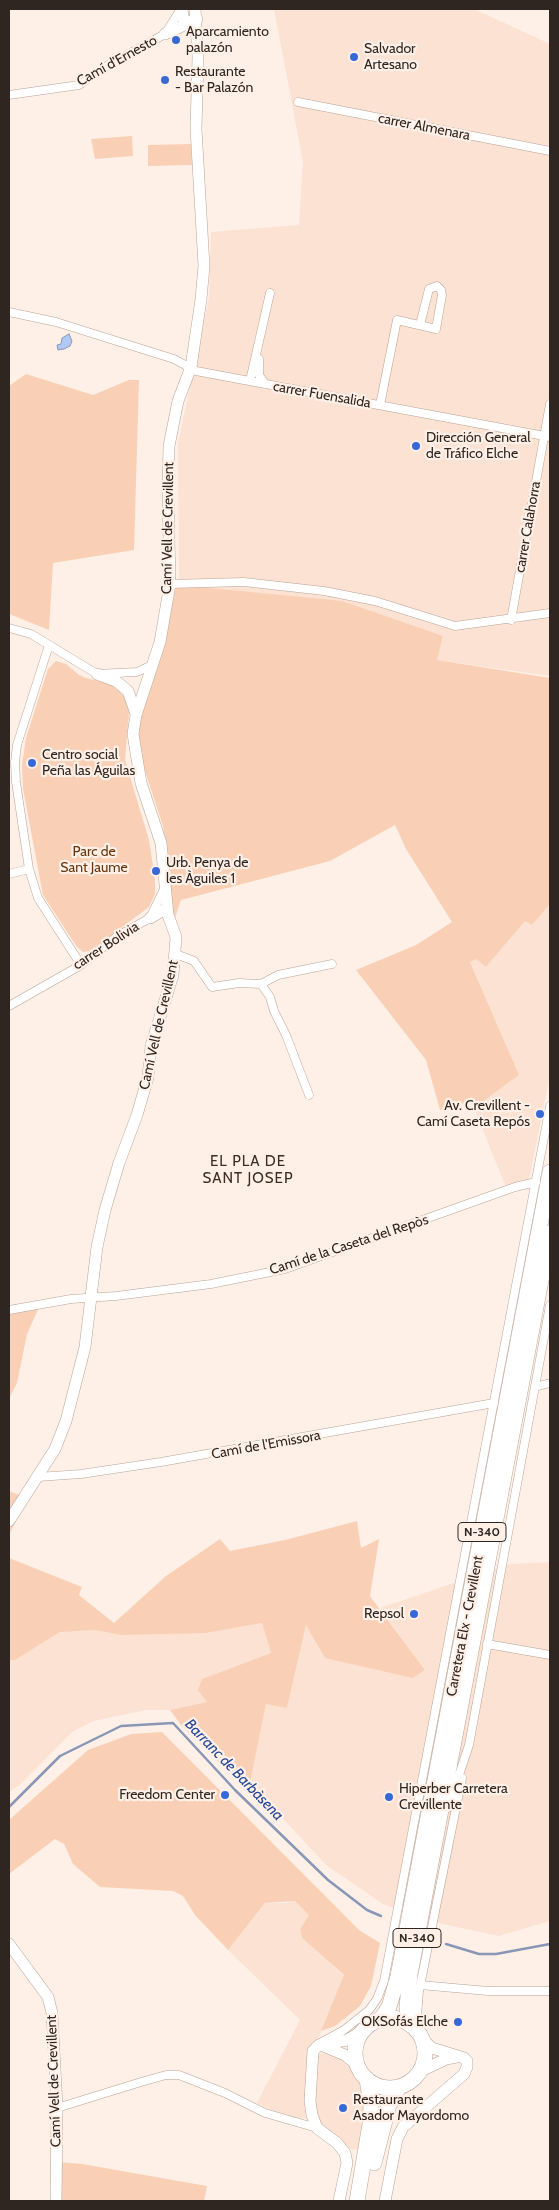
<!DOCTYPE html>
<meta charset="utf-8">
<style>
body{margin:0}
#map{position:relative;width:559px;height:2210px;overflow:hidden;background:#fef0e7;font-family:Cabin,sans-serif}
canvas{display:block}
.frame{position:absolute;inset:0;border:10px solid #2f2621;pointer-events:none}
</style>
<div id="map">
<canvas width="559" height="2210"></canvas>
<div class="frame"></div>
</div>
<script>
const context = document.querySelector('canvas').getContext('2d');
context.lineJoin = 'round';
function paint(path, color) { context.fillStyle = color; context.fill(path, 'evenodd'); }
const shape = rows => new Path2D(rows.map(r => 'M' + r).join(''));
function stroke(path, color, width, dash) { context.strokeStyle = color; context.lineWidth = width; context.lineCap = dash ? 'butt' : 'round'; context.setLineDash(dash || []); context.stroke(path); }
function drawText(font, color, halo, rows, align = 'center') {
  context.font = font + ' Cabin,sans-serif'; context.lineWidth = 4.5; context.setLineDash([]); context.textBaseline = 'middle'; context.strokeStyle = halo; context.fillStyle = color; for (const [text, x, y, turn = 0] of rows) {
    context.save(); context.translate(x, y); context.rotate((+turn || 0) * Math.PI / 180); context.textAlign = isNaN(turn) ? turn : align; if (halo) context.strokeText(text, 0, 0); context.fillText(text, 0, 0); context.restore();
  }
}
paint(shape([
 [274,9,474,9,550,44,550,676,436,660,443,637,179,585,178,443,209,297,211,232,299,225,303,162],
 [550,904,550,1076,527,1189,507,1190,474,1108,519,1075,470,962,476,958,486,967,525,921,532,925],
 [550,1562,550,1921,499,1936,442,1924,383,1904,326,1865,250,1783,266,1703,287,1708,306,1624,413,1678,425,1670,380,1608,510,1564],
 [262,1623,271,1653,202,1679,207,1702,170,1710,146,1710,94,1721,72,1732,21,1784,9,1792,9,1660,15,1660,60,1632,92,1627,206,1633],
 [295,1901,309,1915,300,1929,302,1938,344,1976,319,2037,311,2048,311,2055,337,2052,349,2064,365,2091,367,2109,360,2150,350,2149,318,2121,303,2118,291,2119,257,2103,300,2020,228,1950,265,1903,286,1903]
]), '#fbe2d3');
paint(shape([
 [132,136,133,156,95,159,91,139],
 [191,144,192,165,148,166,148,145],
 [26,374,93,395,129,380,139,380,134,550,53,563,49,630,9,614,9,386],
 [179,585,342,601,443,636,437,660,550,678,550,904,532,925,525,921,486,967,476,959,470,962,519,1075,474,1108,471,1101,440,1110,426,1060,356,970,416,945,452,922,406,849,395,825,330,861,181,900,175,918,168,892,169,861,163,826,143,765,139,738,140,719,165,643,175,590],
 [56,661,66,664,79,675,86,678,111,684,125,697,129,712,125,760,149,840,155,880,155,894,149,907,90,951,83,952,77,947,43,895,23,789,22,765,26,738,48,669],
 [40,1305,27,1334,17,1383,9,1399,9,1308],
 [9,1491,28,1498,9,1535],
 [357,1521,361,1548,379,1539,370,1596,425,1670,413,1678,325,1658,306,1625,287,1708,266,1704,250,1783,232,1775,181,1725,170,1710,207,1702,198,1690,202,1679,271,1653,262,1623,206,1633,122,1635,95,1630,60,1632,15,1660,9,1660,9,1558,82,1587,79,1595,114,1623,166,1576,220,1539,230,1551,285,1540],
 [162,1732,359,1930,380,1943,371,1986,360,2006,335,2026,321,2031,344,1975,302,1938,300,1929,309,1915,295,1901,265,1903,228,1950,195,1915,183,1896,173,1891,100,1887,73,1864,64,1844,55,1839,9,1874,9,1820,88,1750,131,1734],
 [60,2162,82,2164,207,2186,204,2201,51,2201]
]), '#f9d0b5');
const water = shape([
 [69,334,72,341,70,346,64,349,58,350,57,345,61,344,62,338,69,334]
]);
paint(water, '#b0c8f6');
stroke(water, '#8997b6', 1);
stroke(shape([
 [9,1807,60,1756,121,1726,173,1723,235,1790,328,1880,367,1910,381,1916],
 [446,1944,479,1954,496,1954,550,1944]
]), '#8997b6', 2.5);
const street = shape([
 [9,95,79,85,105,67,165,34,181,9],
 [298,102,550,151],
 [9,312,56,322,174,359,196,371,550,437],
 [259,359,259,375,265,384],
 [250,381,270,293],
 [380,405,397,320,436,329,442,295,441,290,437,286,429,289,420,325],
 [170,584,244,582,324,591,375,601,455,626,550,613],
 [511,620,550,404],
 [9,628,31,634,97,674,137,672,154,664],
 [49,645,17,745,15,762,16,782,29,869,38,898,81,965],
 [9,874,29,869],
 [176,954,194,961,212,987,239,983,261,984,270,997,274,1011,286,1035,309,1095],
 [261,984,278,975,332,964],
 [9,1006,81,965,116,937,150,918,164,889],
 [9,1310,71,1299,116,1296,211,1284,285,1269,515,1187,536,1182],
 [535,1387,550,1383],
 [38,1477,81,1474,161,1462,494,1403],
 [487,1644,550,1655],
 [448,1808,469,1745,550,1305],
 [420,1985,488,1991,550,1991],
 [416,2029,419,1991,462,1778],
 [320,2043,344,2030,369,2010,377,1999,384,1981,550,1106],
 [57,2108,141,2082,166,2075,179,2075,225,2093,265,2113,317,2128]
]);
const secondary = shape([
 [182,9,183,18,189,23],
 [165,34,197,19],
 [97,674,116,681,128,691,136,714],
 [150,918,167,908],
 [9,1521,55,1449,66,1421,85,1347,97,1247,105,1210,119,1163,137,1115,148,1077,151,1046,173,975,176,937,168,915,161,843,141,783,133,734,136,715,160,642,170,584,168,492,169,446,178,401,191,367,201,299,204,266,196,129,198,57,195,9],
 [9,1944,48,1997,52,2013,57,2108,56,2201],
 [323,2046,345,2055,357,2065],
 [419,2072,446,2059,457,2057],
 [339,2201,347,2163,345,2153,337,2143,317,2128,312,2115,310,2101,313,2051,319,2045,347,2040,361,2032],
 [385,2201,397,2139,403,2127,464,2074,467,2067,467,2061,464,2058,432,2048,422,2039]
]);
const highway = shape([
 '355 2053a35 35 0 1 1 70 0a35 35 0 1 1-70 0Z',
 [381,2019,389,2007,398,1976,550,1172],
 [410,2025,407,2008,410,1974,550,1233],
 [374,2163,389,2105,399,2087],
 [357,2201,370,2124,371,2105,367,2079]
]);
stroke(street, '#b9a395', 9);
stroke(secondary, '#b9a395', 12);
stroke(highway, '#b9a395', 16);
stroke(street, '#fff', 8);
stroke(secondary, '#fff', 11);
stroke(highway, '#fff', 15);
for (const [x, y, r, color] of [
 [176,40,5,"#3768d8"],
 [354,57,5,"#3768d8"],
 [165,80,5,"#3768d8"],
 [416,446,5,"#3768d8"],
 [32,763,5,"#3768d8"],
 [156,871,5,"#3768d8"],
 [540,1114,5,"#3768d8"],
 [414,1614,5,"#3768d8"],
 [225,1795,5,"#3768d8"],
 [389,1797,5,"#3768d8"],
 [458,2022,5,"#3768d8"],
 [343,2108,5,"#3768d8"]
]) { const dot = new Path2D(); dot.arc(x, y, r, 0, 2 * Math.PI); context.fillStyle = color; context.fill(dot); stroke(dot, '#fef0e7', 2); }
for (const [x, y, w] of [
 [482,1532,48],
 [417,1938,48]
]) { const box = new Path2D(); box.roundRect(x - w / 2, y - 9.5, w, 19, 4); context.fillStyle = '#fef0e7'; context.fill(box); stroke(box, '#2f2621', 1); }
drawText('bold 12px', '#2f2621', null, [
 ["N-340",482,1532],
 ["N-340",417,1938]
]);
drawText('14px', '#2f2621', '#fef0e7', [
 ["Aparcamiento",186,32],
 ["palazón",186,48],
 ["Salvador",364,49],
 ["Artesano",364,65],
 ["Restaurante",175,72],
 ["- Bar Palazón",175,88],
 ["Dirección General",426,438],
 ["de Tráfico Elche",426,454],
 ["Centro social",42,755],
 ["Peña las Águilas",42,771],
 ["Urb. Penya de",166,863],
 ["les Àguiles 1",166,879],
 ["Av. Crevillent -",530,1106,"right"],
 ["Camí Caseta Repós",530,1122,"right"],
 ["Repsol",404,1614,"right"],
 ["Hiperber Carretera",399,1789],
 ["Crevillente",399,1805],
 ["Freedom Center",215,1795,"right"],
 ["OKSofás Elche",448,2022,"right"],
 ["Restaurante",353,2100],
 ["Asador Mayordomo",353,2116]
], 'left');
drawText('14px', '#2f2621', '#fef0e7', [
 ["Camí d'Ernesto",117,61,-29],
 ["carrer Almenara",424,127,11],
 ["carrer Fuensalida",322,395,10],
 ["carrer Calahorra",528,527,-80],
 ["Camí Vell de Crevillent",168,528,-89],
 ["carrer Bolivia",106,946,-33],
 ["Camí Vell de Crevillent",159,1025,-77],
 ["Camí de la Caseta del Repòs",349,1245,-18],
 ["Camí de l'Emissora",266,1445,-10],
 ["Carretera Elx - Crevillent",465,1626,-79],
 ["Camí Vell de Crevillent",54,2081,-92]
]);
drawText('14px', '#69360d', '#fef0e7', [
 ["Parc de",94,852],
 ["Sant Jaume",94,868]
]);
context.letterSpacing = '1px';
drawText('15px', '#3d2c20', '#fef0e7', [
 ["EL PLA DE",248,1162],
 ["SANT JOSEP",248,1179]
]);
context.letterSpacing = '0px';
drawText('italic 15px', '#20459b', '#fef0e7', [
 ["Barranc de Barbàsena",234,1770,46]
]);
</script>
